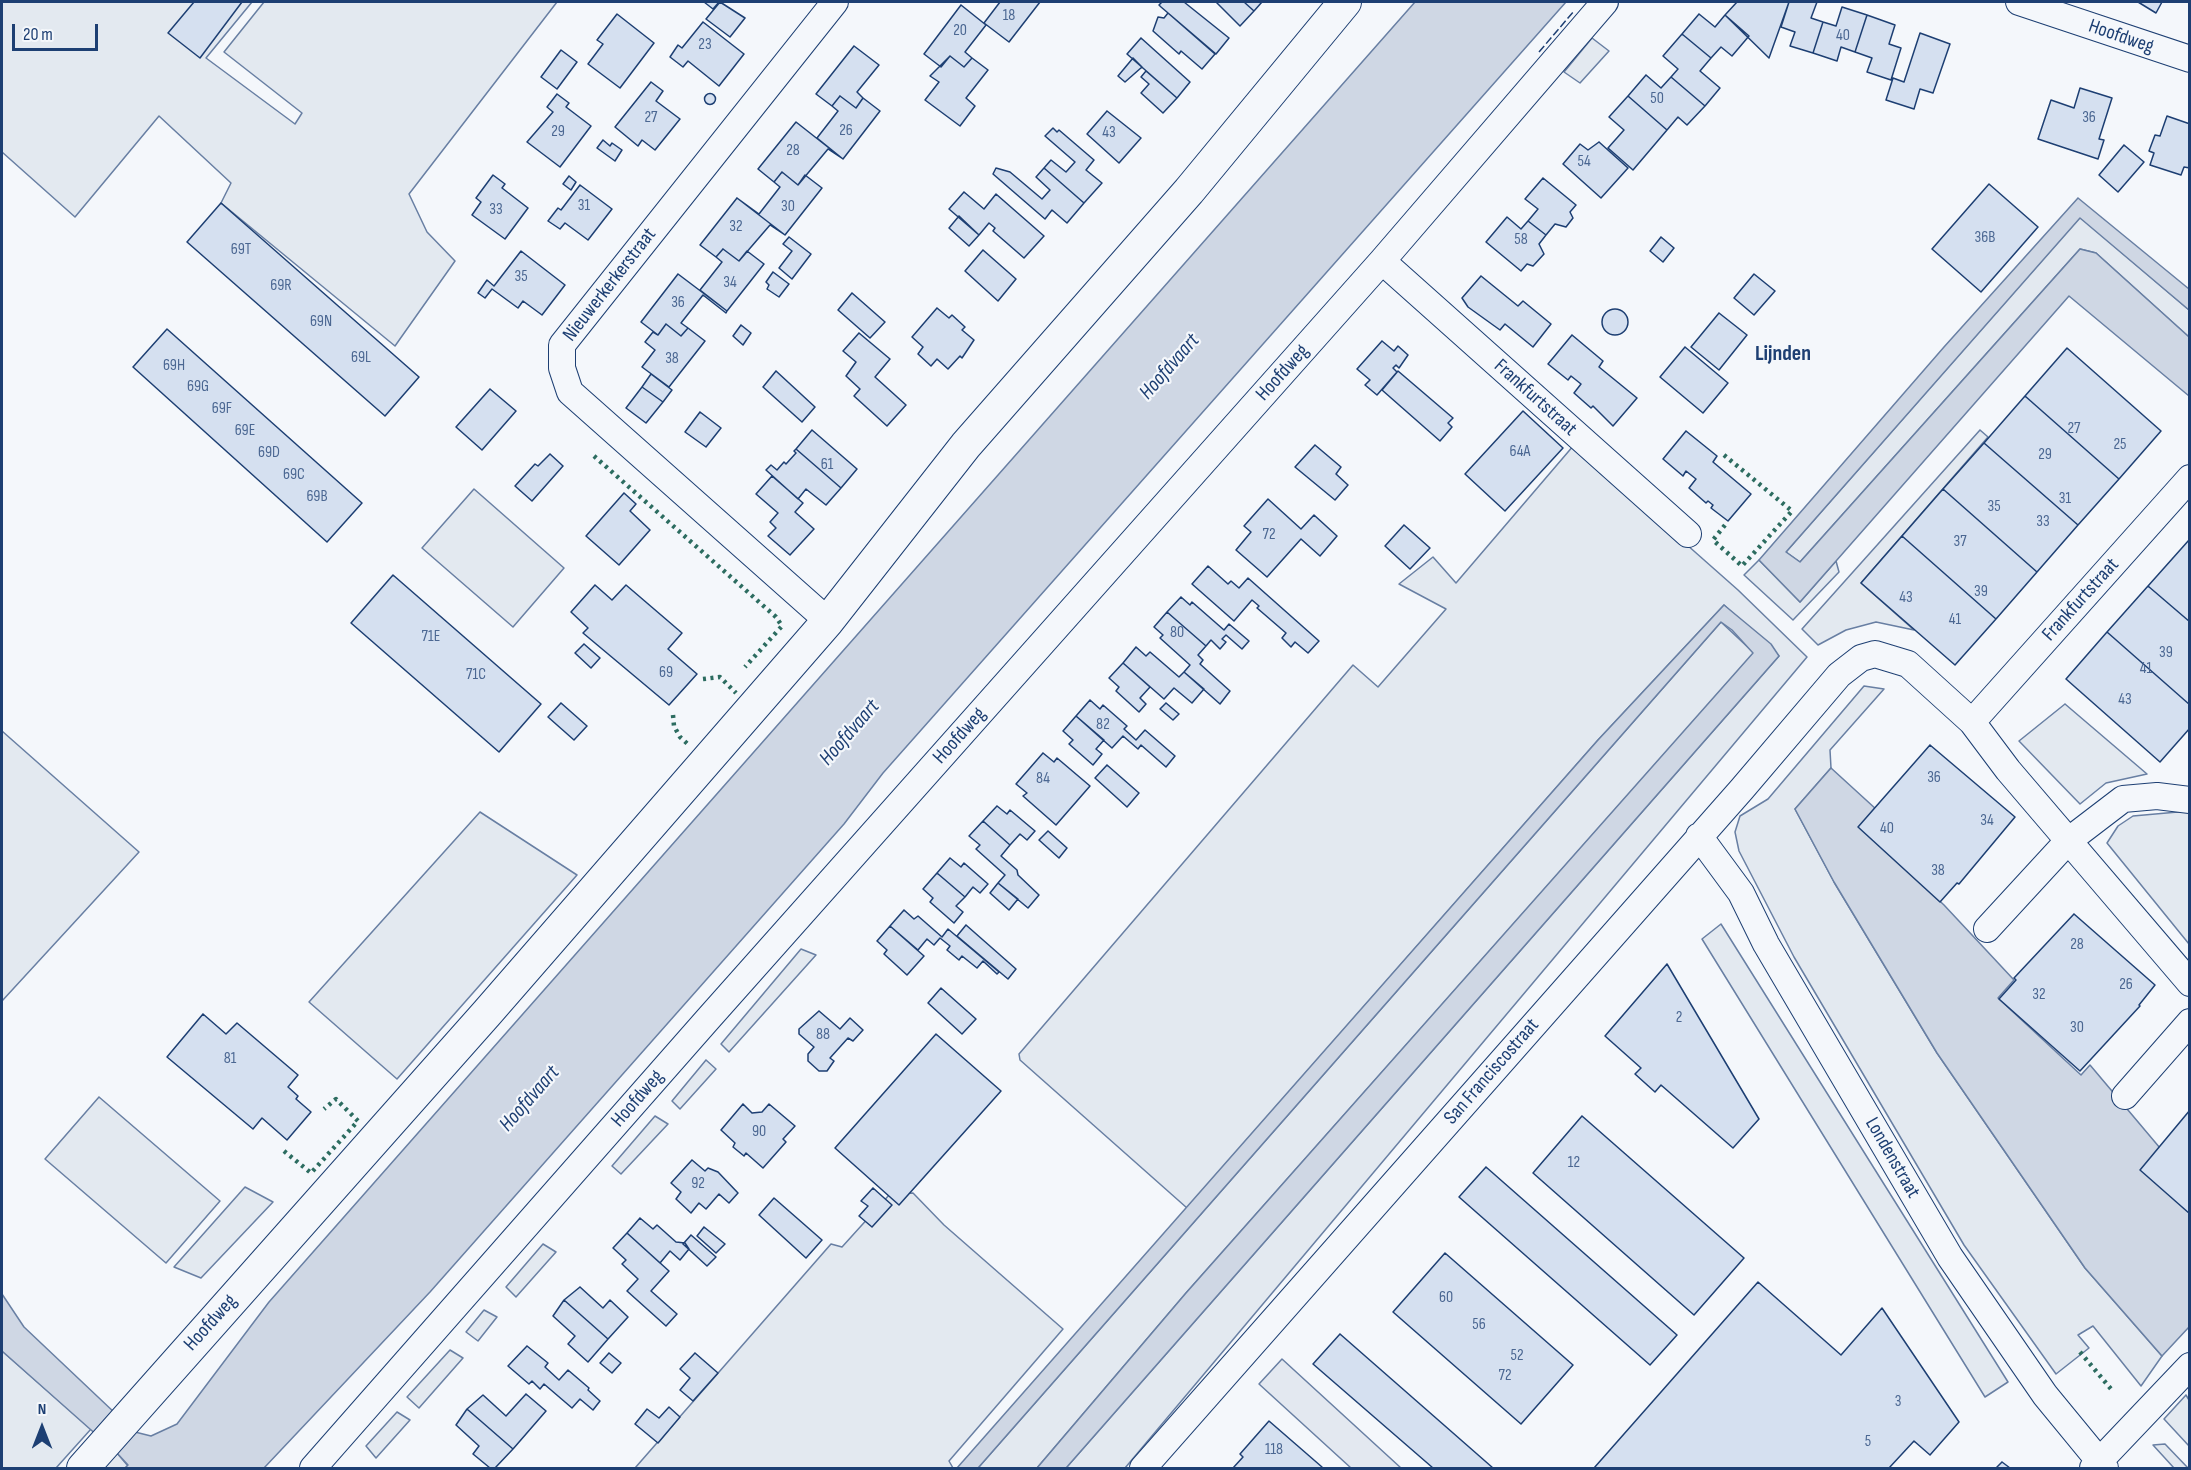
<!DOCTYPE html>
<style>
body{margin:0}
#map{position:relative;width:2191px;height:1470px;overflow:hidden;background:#f4f7fb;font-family:"Sofia Sans Condensed",sans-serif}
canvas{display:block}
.frame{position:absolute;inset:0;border:3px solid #1d3f73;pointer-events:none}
.north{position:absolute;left:12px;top:1398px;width:60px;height:60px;-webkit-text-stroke:4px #f4f7fb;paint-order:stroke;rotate:0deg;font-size:16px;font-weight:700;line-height:24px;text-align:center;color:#1d3f73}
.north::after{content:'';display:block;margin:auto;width:21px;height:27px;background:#1d3f73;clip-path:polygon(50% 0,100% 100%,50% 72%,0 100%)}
.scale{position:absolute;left:12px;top:24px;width:86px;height:27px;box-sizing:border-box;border:3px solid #1d3f73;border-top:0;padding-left:8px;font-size:18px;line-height:21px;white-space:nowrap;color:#1d3f73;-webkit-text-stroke:4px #f4f7fb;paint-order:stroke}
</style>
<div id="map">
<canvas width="2191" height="1470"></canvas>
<div class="frame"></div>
<div class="north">N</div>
<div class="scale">20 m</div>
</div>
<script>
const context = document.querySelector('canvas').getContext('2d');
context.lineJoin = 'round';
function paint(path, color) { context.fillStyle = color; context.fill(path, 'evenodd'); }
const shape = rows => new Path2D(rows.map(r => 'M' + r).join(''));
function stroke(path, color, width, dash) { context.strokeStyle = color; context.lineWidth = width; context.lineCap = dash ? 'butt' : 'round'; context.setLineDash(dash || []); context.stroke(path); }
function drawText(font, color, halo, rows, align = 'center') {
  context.font = font + ' "Sofia Sans Condensed",sans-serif'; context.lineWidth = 4.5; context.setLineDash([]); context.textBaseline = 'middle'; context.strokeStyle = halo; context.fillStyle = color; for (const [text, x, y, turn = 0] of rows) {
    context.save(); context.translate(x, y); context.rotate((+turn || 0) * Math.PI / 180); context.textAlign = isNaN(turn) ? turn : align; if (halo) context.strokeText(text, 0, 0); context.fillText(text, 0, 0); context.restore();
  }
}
const green = shape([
 [2,2,252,2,206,58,295,124,302,113,224,52,264,2,557,2,409,194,427,232,455,261,395,346,221,203,231,183,159,116,75,217,2,152,2,2],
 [1592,38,1609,51,1580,83,1564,72,1592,38],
 [2080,217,2189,310,2189,337,2096,253,2080,249,1800,562,1786,552,2080,217],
 [1980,430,1988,437,1861,583,1914,630,1876,622,1846,630,1818,645,1802,629,1980,430],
 [1574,445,1738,590,1807,657,1125,1468,1066,1468,1779,656,1724,605,1598,740,1187,1208,1020,1060,1019,1054,1353,665,1378,687,1446,609,1399,584,1433,557,1456,583,1574,445],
 [474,489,564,568,513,627,422,548,474,489],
 [1759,560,1800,602,1836,561,1839,572,1793,620,1744,575,1759,560],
 [1721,622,1754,653,1186,1293,1037,1468,978,1468,1721,622],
 [1864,686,1884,689,1830,750,1831,768,1795,809,1834,882,1937,1053,2085,1268,2162,1356,2141,1386,2093,1326,2078,1335,2089,1348,2056,1374,1964,1245,1794,957,1739,851,1735,832,1740,816,1768,799,1864,686],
 [2065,704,2147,774,2106,783,2080,804,2019,741,2065,704],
 [2,731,139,852,2,1001,2,731],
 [2189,811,2189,944,2107,843,2118,826,2133,816,2189,811],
 [480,812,577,875,397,1079,309,1002,480,812],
 [1721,924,2008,1382,1985,1397,1702,939,1721,924],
 [801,949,816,955,729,1052,721,1044,801,949],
 [706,1060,716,1069,680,1109,672,1101,706,1060],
 [99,1097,220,1201,166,1263,45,1159,99,1097],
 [655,1116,668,1124,621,1174,612,1166,655,1116],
 [245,1187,273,1202,201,1278,174,1267,245,1187],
 [913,1193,944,1225,1063,1329,949,1461,953,1468,635,1468,831,1244,842,1247,890,1194,913,1193],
 [543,1244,556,1252,516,1297,506,1287,543,1244],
 [484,1310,497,1317,478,1341,466,1332,484,1310],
 [450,1350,463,1358,419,1408,407,1397,450,1350],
 [2,1351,91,1429,56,1468,2,1468,2,1351],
 [2186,1395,2189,1400,2189,1446,2164,1419,2186,1395],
 [397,1412,410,1420,376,1458,366,1446,397,1412],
 [2165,1444,2188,1468,2174,1468,2153,1445,2165,1444],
 [117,1453,128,1466,125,1468,98,1468,117,1453]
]);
paint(green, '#e3e9f0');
stroke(green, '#687fa3', 1.5);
const parking = shape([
 [1282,1359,1401,1468,1351,1468,1259,1384,1282,1359]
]);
paint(parking, '#e3e8f0');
stroke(parking, '#687fa3', 1.5);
const water = shape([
 [1415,2,1566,2,883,773,844,824,430,1292,264,1468,125,1468,128,1465,117,1453,2,1351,2,1294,24,1327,135,1432,151,1436,177,1424,269,1302,1415,2],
 [2078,198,2189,289,2189,310,2080,218,1786,552,1800,562,2080,249,2096,253,2189,337,2189,396,2069,296,1800,602,1759,560,1944,347,2078,198],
 [1724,605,1771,644,1779,656,1066,1468,1037,1468,1186,1293,1753,653,1732,630,1721,622,978,1468,957,1468,1598,740,1724,605],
 [1831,768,1877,810,1861,827,1944,905,2014,980,1998,998,2081,1075,2090,1065,2160,1148,2190,1203,2189,1327,2162,1356,2085,1268,1937,1053,1834,882,1795,809,1831,768]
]);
paint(water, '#cfd7e4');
stroke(water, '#687fa3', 1.5);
const building = shape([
 [194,2,242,2,200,58,168,33,194,2],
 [704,2,719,2,713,9,704,2],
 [720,2,745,18,730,37,706,19,720,2],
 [1000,2,1040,2,1009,42,984,23,1000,2],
 [1162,2,1184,2,1229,38,1216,54,1161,7,1159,5,1162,2],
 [1216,2,1244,2,1254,11,1240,26,1216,2],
 [1244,2,1262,2,1254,11,1244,2],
 [1737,2,1789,2,1769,58,1725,15,1737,2],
 [1789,2,1817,2,1811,18,1823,22,1813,53,1790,46,1795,32,1781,27,1789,2],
 [2138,2,2162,2,2156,13,2138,2],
 [961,5,986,25,965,52,972,58,964,67,950,56,941,67,924,54,961,5],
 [1842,7,1867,15,1855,52,1841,47,1837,61,1813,53,1823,22,1836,26,1842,7],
 [1168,13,1215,54,1202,69,1181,51,1179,54,1153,31,1158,17,1164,18,1168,13],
 [617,14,654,43,620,88,588,64,603,44,597,40,617,14],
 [1699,14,1715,27,1725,15,1749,36,1732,56,1721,47,1711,58,1682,34,1699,14],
 [1867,15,1895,25,1889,44,1901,48,1891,80,1867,72,1872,58,1855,52,1867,15],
 [703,22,744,54,719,86,688,61,683,67,670,57,678,45,682,48,703,22],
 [1920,33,1950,44,1933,93,1920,89,1914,109,1886,100,1893,78,1904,82,1920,33],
 [1682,34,1711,58,1700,71,1720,88,1705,106,1671,77,1678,69,1663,56,1682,34],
 [1141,38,1190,82,1177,98,1127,54,1141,38],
 [854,46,879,65,857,92,863,98,856,108,840,96,832,106,816,94,854,46],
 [561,50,577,62,557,89,541,77,561,50],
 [950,56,964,67,972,58,988,70,966,98,975,106,960,126,925,100,939,82,930,76,950,56],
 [1133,58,1142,67,1125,82,1118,76,1133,58],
 [1146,71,1177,98,1163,113,1141,93,1149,84,1141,77,1146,71],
 [1646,75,1661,88,1671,77,1705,106,1687,125,1678,117,1667,130,1628,96,1646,75],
 [651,82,663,91,656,101,680,119,655,150,642,140,638,146,615,127,651,82],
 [2080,88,2112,98,2099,139,2104,140,2098,159,2038,139,2051,100,2074,108,2080,88],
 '704.5 99a5.5 5.5 0 1 1 11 0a5.5 5.5 0 1 1-11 0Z',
 [557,94,569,103,566,107,591,126,560,167,527,142,553,112,547,107,557,94],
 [840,96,856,108,863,98,880,111,843,159,817,138,838,111,832,106,840,96],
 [1628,96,1667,130,1633,170,1608,148,1624,130,1609,117,1628,96],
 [1107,111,1141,138,1119,163,1087,134,1107,111],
 [2167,116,2190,124,2190,168,2184,167,2181,175,2150,165,2154,153,2149,151,2155,135,2160,136,2167,116],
 [796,122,843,159,828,149,798,185,782,172,774,182,758,169,796,122],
 [1053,128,1057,132,1059,130,1094,160,1086,170,1102,183,1084,203,1044,168,1051,160,1066,172,1075,162,1045,136,1053,128],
 [603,140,610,146,612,143,622,150,615,161,597,148,603,140],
 [1599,142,1628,168,1601,198,1563,164,1580,144,1588,150,1599,142],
 [2124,145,2144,162,2118,192,2099,175,2124,145],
 [996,168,1010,172,1042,199,1050,190,1036,177,1044,168,1084,203,1067,223,1052,210,1045,219,993,174,996,168],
 [782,172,798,185,805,175,822,188,785,235,737,198,759,214,780,187,774,182,782,172],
 [493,175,505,184,502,188,528,208,505,239,472,215,481,202,476,198,493,175],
 [569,176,576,182,571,190,563,184,569,176],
 [1543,178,1576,205,1570,212,1573,218,1566,227,1555,224,1546,235,1528,221,1538,209,1525,199,1543,178],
 [1989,184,2038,227,1981,292,1932,249,1989,184],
 [580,185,612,209,588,240,565,223,560,229,548,221,558,208,561,210,580,185],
 [964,192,984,209,996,194,1044,236,1024,258,993,231,995,228,989,223,979,235,949,209,964,192],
 [737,198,785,235,770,225,739,261,723,249,716,257,700,245,737,198],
 [221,203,419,377,385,416,187,242,221,203],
 [959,216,979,235,969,246,949,228,959,216],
 [1507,217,1521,229,1528,221,1546,235,1539,244,1544,254,1533,266,1527,264,1521,271,1486,242,1507,217],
 [789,237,811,254,792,279,779,268,792,251,783,244,789,237],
 [1661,237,1674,248,1663,262,1650,251,1661,237],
 [723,249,739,261,747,251,764,264,727,311,700,290,722,262,716,257,723,249],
 [983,250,1016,279,998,301,965,271,983,250],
 [521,251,565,285,542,315,523,301,518,308,492,289,485,298,478,293,487,280,494,286,521,251],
 [773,272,789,284,779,297,767,289,769,285,766,282,773,272],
 [678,274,727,311,726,313,703,295,681,323,688,328,681,336,666,324,658,335,641,322,678,274],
 [1754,274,1775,291,1754,315,1734,298,1754,274],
 [1481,276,1518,306,1523,301,1551,324,1533,347,1505,324,1500,330,1468,307,1462,298,1481,276],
 [852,293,885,322,870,338,838,310,852,293],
 [937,308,949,318,952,315,965,327,962,330,974,340,962,358,960,356,948,369,937,359,931,366,918,354,923,347,912,337,937,308],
 '1602 322a13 13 0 1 1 26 0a13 13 0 1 1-26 0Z',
 [1719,313,1747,335,1719,370,1691,347,1719,313],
 [666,324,681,336,688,328,705,341,669,387,642,367,655,350,645,342,653,332,658,335,666,324],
 [741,325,751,333,743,345,733,336,741,325],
 [167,329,362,503,327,542,133,367,167,329],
 [859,333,890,359,875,377,906,405,887,426,854,396,860,389,846,376,856,362,843,351,859,333],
 [1572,335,1603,361,1599,367,1637,398,1613,426,1593,406,1591,408,1574,393,1581,384,1571,376,1568,380,1548,364,1572,335],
 [1382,341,1394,351,1398,346,1408,355,1399,368,1396,365,1393,368,1397,372,1377,395,1365,385,1370,380,1357,369,1382,341],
 [1685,347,1728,383,1703,413,1660,377,1685,347],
 [2067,348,2161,431,2119,479,2025,396,2067,348],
 [776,371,815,407,802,422,763,387,776,371],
 [1398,371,1453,418,1448,423,1452,427,1440,441,1382,390,1398,371],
 [651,374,672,390,663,402,642,387,651,374],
 [642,387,663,402,646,423,626,408,642,387],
 [490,389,516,411,482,450,456,427,490,389],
 [2025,396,2119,479,2078,525,1984,443,2025,396],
 [1523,411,1563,448,1505,511,1465,474,1523,411],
 [700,412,721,428,706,447,685,432,700,412],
 [812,430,857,469,841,488,796,449,812,430],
 [1686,431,1717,456,1713,462,1751,494,1728,521,1711,508,1713,505,1708,501,1706,503,1689,488,1696,479,1686,471,1683,476,1663,459,1686,431],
 [1984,443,2078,525,2037,572,1943,489,1984,443],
 [1315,445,1341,467,1336,474,1348,485,1335,500,1295,467,1315,445],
 [796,449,841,488,826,505,806,489,798,499,766,470,771,465,777,470,784,462,786,464,796,453,794,451,796,449],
 [550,454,563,466,532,501,515,486,535,464,538,466,550,454],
 [772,476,803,503,795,512,814,529,790,555,768,536,776,528,770,522,778,513,756,494,772,476],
 [1943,489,2037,572,1996,619,1902,536,1943,489],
 [624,493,636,504,630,511,650,530,619,565,586,536,624,493],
 [1268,499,1301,529,1314,515,1337,536,1320,556,1301,539,1267,577,1236,550,1251,532,1244,526,1268,499],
 [1404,525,1430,548,1410,569,1385,546,1404,525],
 [1902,536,1996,619,1955,665,1861,583,1902,536],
 [2189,540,2190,540,2190,622,2148,586,2189,540],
 [1208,566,1228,584,1231,581,1239,588,1248,578,1319,641,1308,653,1295,642,1291,647,1282,638,1286,633,1257,608,1259,606,1252,600,1234,621,1192,584,1208,566],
 [393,575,541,704,499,752,351,623,393,575],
 [595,585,612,600,626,585,682,633,668,649,697,674,669,705,583,633,588,628,571,612,595,585],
 [2148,586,2190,622,2190,705,2107,632,2148,586],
 [1181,597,1190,605,1192,602,1224,630,1229,624,1249,641,1242,649,1226,635,1222,639,1226,642,1220,649,1211,640,1206,646,1167,612,1181,597],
 [1167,612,1206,646,1198,655,1203,660,1200,664,1230,691,1220,704,1184,672,1190,665,1160,638,1163,635,1154,627,1167,612],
 [2107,632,2190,705,2190,728,2160,762,2066,679,2107,632],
 [584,644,600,658,591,668,575,653,584,644],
 [1136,647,1146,656,1150,652,1179,677,1184,672,1204,689,1192,703,1174,688,1164,699,1123,663,1136,647],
 [1123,663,1150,687,1140,698,1146,704,1139,712,1116,691,1119,687,1109,678,1123,663],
 [1090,700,1100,709,1103,705,1127,726,1124,729,1136,740,1145,730,1175,756,1166,767,1141,745,1138,749,1123,736,1112,748,1076,716,1090,700],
 [561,703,587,726,574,740,548,717,561,703],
 [1166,703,1179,714,1173,720,1160,709,1166,703],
 [1076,716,1104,740,1096,749,1102,754,1093,765,1069,744,1073,740,1063,731,1076,716],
 [1930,745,2015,817,1959,884,1957,883,1940,902,1858,827,1930,745],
 [1043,753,1054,762,1057,758,1090,786,1056,825,1023,796,1027,793,1016,784,1043,753],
 [1107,765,1139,793,1127,807,1095,778,1107,765],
 [997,806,1007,814,1010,810,1035,831,1027,840,1020,834,1010,845,983,821,997,806],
 [983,821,1010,845,1001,856,1017,870,1018,875,1039,895,1028,908,998,883,1005,875,976,849,980,845,969,836,983,821],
 [1048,831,1067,848,1059,858,1039,840,1048,831],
 [950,858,961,867,964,863,988,884,980,893,973,887,965,897,937,873,950,858],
 [937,873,965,897,956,906,963,912,954,923,930,902,933,898,923,889,937,873],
 [998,883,1018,899,1009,910,990,893,998,883],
 [904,910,914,919,918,916,942,937,948,929,999,972,997,974,983,961,977,968,962,956,959,960,947,950,950,946,940,938,934,945,927,939,918,950,890,926,904,910],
 [2074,914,2155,985,2139,1005,2140,1006,2080,1071,1999,999,2016,980,2014,978,2074,914],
 [966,925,1016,969,1008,979,957,936,966,925],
 [890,926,924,956,907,975,884,954,887,950,877,941,890,926],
 [1667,964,1759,1119,1733,1148,1661,1085,1655,1092,1635,1074,1641,1068,1605,1036,1667,964],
 [941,988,976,1019,962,1034,928,1003,941,988],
 [819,1011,840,1029,850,1018,863,1030,853,1041,848,1038,830,1058,834,1061,827,1071,819,1071,808,1061,808,1054,814,1047,799,1034,799,1029,819,1011],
 [203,1014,226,1034,237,1023,298,1075,288,1087,298,1096,296,1099,311,1112,287,1140,262,1118,253,1129,167,1057,203,1014],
 [936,1034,1001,1091,899,1205,835,1148,936,1034],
 [743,1104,752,1113,762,1112,769,1104,795,1126,783,1139,786,1142,763,1168,746,1153,744,1156,733,1147,735,1143,721,1130,743,1104],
 [2190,1110,2190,1214,2140,1170,2190,1110],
 [1582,1116,1744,1258,1694,1315,1533,1173,1582,1116],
 [692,1160,705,1171,708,1168,718,1172,738,1193,729,1203,719,1194,706,1209,699,1203,691,1213,676,1199,681,1192,671,1183,692,1160],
 [1486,1167,1677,1335,1650,1365,1459,1197,1486,1167],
 [873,1188,892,1205,872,1227,859,1216,868,1206,861,1201,873,1188],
 [774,1198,822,1240,806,1258,759,1215,774,1198],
 [640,1218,653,1229,657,1225,676,1242,685,1243,689,1249,680,1260,670,1251,660,1263,627,1233,640,1218],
 [704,1227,725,1244,716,1253,697,1236,704,1227],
 [627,1233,669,1271,651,1291,677,1314,666,1326,627,1291,638,1279,622,1264,626,1260,613,1248,627,1233],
 [691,1235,716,1257,707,1266,683,1244,691,1235],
 [1445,1253,1573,1365,1521,1424,1393,1312,1445,1253],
 [1758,1282,1841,1355,1882,1308,1959,1422,1930,1455,1914,1441,1889,1468,1594,1468,1758,1282],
 [580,1287,603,1308,610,1300,628,1317,608,1339,564,1300,580,1287],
 [564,1300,608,1339,588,1362,568,1344,575,1336,553,1316,564,1300],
 [1340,1334,1493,1468,1433,1468,1313,1364,1340,1334],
 [527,1346,548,1363,545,1367,559,1380,568,1370,589,1388,588,1390,600,1401,593,1410,580,1399,572,1408,544,1384,540,1389,532,1381,529,1384,508,1366,527,1346],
 [609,1353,621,1363,612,1373,600,1363,609,1353],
 [695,1353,718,1373,693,1401,680,1390,690,1378,680,1369,695,1353],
 [526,1394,546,1411,513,1449,467,1409,483,1395,506,1416,526,1394],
 [669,1407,680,1417,658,1443,635,1424,647,1409,659,1418,669,1407],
 [467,1409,513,1449,495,1468,490,1468,473,1454,479,1446,456,1425,467,1409],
 [1269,1421,1322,1467,1320,1468,1233,1468,1243,1457,1240,1454,1269,1421],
 [2002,1462,2010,1468,1996,1468,2002,1462]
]);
paint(building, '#d5e0f0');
stroke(building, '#1d3f73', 1.5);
const minor = shape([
 [2019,2,2190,59],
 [1382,261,1688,534],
 [828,621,570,392,562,368,562,345,835,2],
 [1972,722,2190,478],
 [1699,836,1741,893,1766,944,1950,1257,2045,1395,2105,1468],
 [1987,929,2068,841,2123,799,2157,796,2190,800],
 [2125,1096,2190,1022],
 [313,1468,708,1019,1382,261,1605,2],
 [1143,1468,1742,789,1839,675,1861,658,1875,654,1908,664,1972,722,2008,770,2190,983],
 [2093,1468,2190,1366]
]);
const tertiary = shape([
 [83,1468,487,1013,828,621,966,445,1189,191,1345,2]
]);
stroke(minor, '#1d3f73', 28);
stroke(tertiary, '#1d3f73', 34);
stroke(minor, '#f4f7fb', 26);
stroke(tertiary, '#f4f7fb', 32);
stroke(shape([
 [1724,455,1792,511,1742,566,1713,540,1725,525],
 [594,456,776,617,782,626,745,667],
 [703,679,720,677,736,693],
 [673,715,674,726,680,737,690,746],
 [284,1151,311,1173,358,1121,336,1099,324,1109],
 [2080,1352,2111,1389]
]), '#2c6c60', 4.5, [3, 4.5]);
stroke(shape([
 [1539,52,1574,11]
]), '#1d3f73', 1.5, [8, 3]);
drawText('16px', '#4b6792', null, [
 ["18",1009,16],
 ["20",960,31],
 ["40",1843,36],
 ["23",705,45],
 ["50",1657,99],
 ["27",651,118],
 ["36",2089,118],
 ["26",846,131],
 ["29",558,132],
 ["43",1109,133],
 ["28",793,151],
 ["54",1584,162],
 ["31",584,206],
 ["30",788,207],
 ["33",496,210],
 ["32",736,227],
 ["36B",1985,238],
 ["58",1521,240],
 ["69T",241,250],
 ["35",521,277],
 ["34",730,283],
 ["69R",281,286],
 ["36",678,303],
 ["69N",321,322],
 ["69L",361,358],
 ["38",672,359],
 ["69H",174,366],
 ["69G",198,387],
 ["69F",222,409],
 ["27",2074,429],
 ["69E",245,431],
 ["25",2120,445],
 ["64A",1520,452],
 ["69D",269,453],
 ["29",2045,455],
 ["61",827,465],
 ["69C",294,475],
 ["69B",317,497],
 ["31",2065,499],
 ["35",1994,507],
 ["33",2043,522],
 ["72",1269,535],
 ["37",1960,542],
 ["39",1981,592],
 ["43",1906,598],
 ["41",1955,620],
 ["80",1177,633],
 ["71E",431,637],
 ["39",2166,653],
 ["41",2146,669],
 ["69",666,673],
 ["71C",476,675],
 ["43",2125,700],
 ["82",1103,725],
 ["36",1934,778],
 ["84",1043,779],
 ["34",1987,821],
 ["40",1887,829],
 ["38",1938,871],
 ["28",2077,945],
 ["26",2126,985],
 ["32",2039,995],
 ["2",1679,1018],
 ["30",2077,1028],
 ["88",823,1035],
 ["81",230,1059],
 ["90",759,1132],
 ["12",1574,1163],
 ["92",698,1184],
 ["60",1446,1298],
 ["56",1479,1325],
 ["52",1517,1356],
 ["72",1505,1376],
 ["3",1898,1402],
 ["5",1868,1442],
 ["118",1274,1450]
]);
drawText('20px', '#1d3f73', '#f4f7fb', [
 ["Hoofdweg",2121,37,19],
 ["Nieuwerkerkerstraat",610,285,-52],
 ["Hoofdweg",1283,373,-48],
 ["Frankfurtstraat",1535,398,42],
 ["Frankfurtstraat",2081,600,-48],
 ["Hoofdweg",960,736,-48],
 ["San Franciscostraat",1492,1072,-49],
 ["Hoofdweg",638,1099,-49],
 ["Londenstraat",1892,1158,60],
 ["Hoofdweg",211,1323,-48]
]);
drawText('italic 21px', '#1d3f73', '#f4f7fb', [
 ["Hoofdvaart",1170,367,-49],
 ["Hoofdvaart",850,733,-49],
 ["Hoofdvaart",530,1099,-49]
]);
drawText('bold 22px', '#1d3f73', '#f4f7fb', [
 ["Lijnden",1783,354]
]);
</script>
